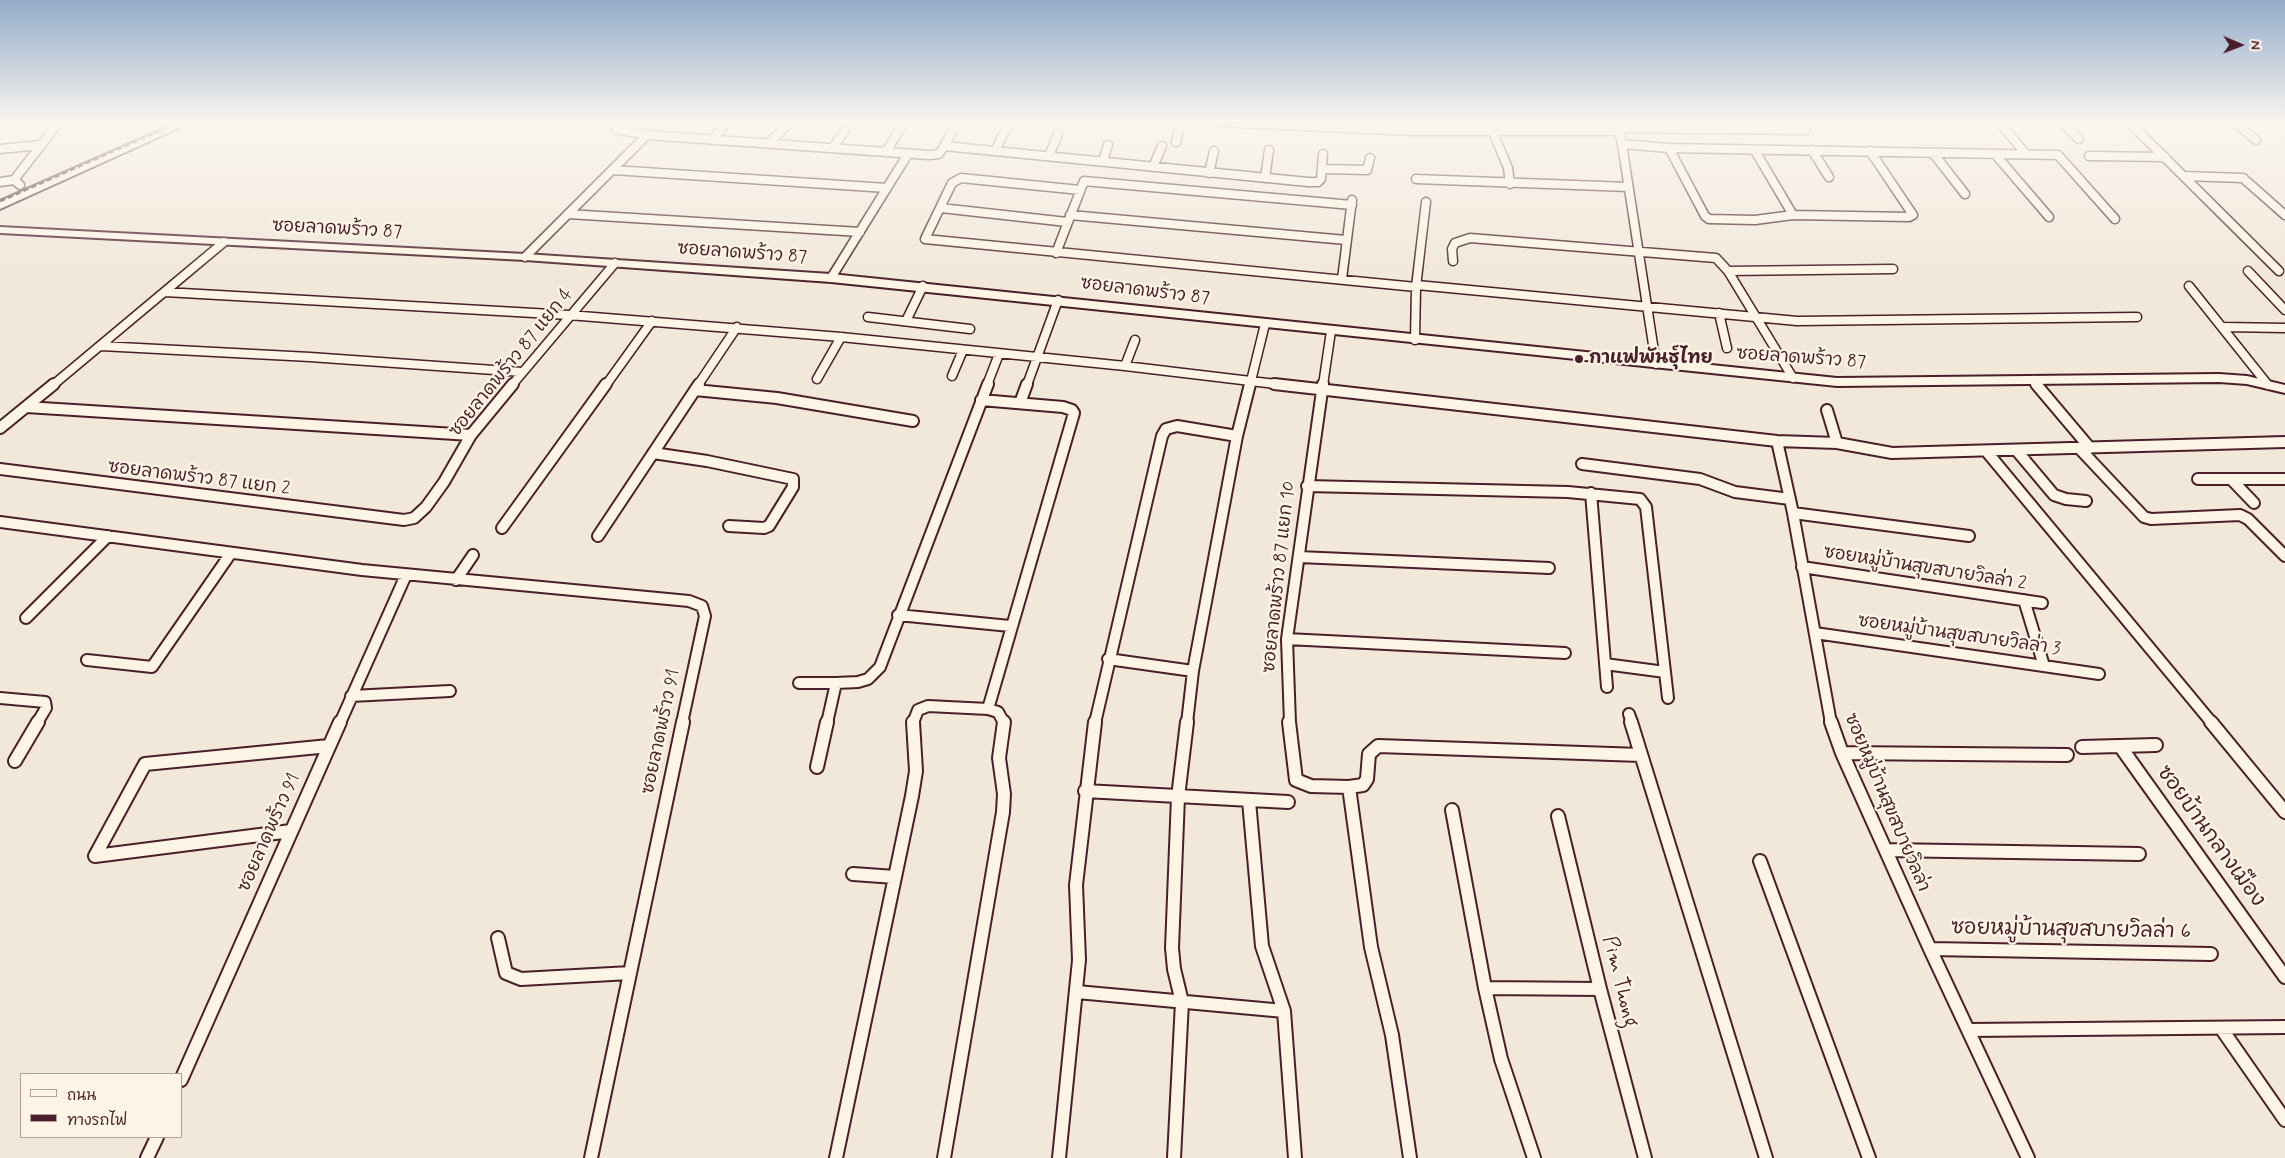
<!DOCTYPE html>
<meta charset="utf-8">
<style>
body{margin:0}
#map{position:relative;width:2285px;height:1158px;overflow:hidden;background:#f1e8da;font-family:Mynerve,"Playpen Sans Thai",sans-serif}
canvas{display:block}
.legend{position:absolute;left:20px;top:1073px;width:162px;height:65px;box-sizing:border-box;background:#fcf5e5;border:1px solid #b59f9b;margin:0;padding:6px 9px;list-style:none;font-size:15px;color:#4a1f2b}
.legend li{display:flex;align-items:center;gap:10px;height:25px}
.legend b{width:25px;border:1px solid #b59f9b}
.north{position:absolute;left:2215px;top:20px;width:50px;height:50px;-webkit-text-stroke:4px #fcf5e5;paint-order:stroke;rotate:91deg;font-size:14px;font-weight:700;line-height:20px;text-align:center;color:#4a1f2b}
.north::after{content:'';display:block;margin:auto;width:18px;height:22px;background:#4a1f2b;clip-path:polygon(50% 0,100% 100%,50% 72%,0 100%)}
</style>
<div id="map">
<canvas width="2285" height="1158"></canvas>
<ul class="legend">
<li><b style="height:6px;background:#fcf5e5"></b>ถนน</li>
<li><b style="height:6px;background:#4a1f2b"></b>ทางรถไฟ</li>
</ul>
<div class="north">N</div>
</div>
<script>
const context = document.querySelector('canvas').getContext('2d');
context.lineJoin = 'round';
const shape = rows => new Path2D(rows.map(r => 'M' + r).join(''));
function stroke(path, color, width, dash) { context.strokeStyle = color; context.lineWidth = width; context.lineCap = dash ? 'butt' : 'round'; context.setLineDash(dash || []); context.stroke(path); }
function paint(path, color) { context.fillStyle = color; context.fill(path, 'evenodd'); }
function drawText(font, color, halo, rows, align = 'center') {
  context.font = font + ' Mynerve,"Playpen Sans Thai",sans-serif'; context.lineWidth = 4.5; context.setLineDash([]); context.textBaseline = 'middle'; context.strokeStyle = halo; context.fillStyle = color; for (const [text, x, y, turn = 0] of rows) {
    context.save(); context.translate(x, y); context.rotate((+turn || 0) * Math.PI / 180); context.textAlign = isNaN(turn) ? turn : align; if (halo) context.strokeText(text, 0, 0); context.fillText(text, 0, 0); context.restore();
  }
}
const streetFar2 = shape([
 [1216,122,1412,131,1618,131],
 [1616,122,1622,144,1656,364],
 [1999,122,2026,154],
 [2061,122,2079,139],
 [2129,122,2279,271],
 [2234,122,2256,140],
 [1617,128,1806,130],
 [616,129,647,135,929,155,939,154,944,146,1308,182,1318,182,1321,179,1323,154],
 [1493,132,1508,168,1510,184],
 [712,140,727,122],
 [1176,142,1181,122],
 [769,143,790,122],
 [1622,144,1669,148,2058,155,2115,219],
 [944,146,953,130],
 [833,148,845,130],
 [1669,148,1705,216,1709,219,1755,220,1793,215,1909,217,1913,215,1870,151],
 [0,149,41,145],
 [1754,149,1793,215],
 [1812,150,1829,177],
 [995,151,1006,129],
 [886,152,900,129],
 [1933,153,1965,194],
 [1995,154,2049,217],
 [1049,156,1058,134],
 [2089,156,2165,157],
 [1103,161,1108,145],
 [1153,167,1162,146],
 [1323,169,1367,170,1370,158],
 [613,170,887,188],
 [1209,173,1214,151],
 [2184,176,2243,178,2285,215],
 [1265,178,1269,150],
 [1416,179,1628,187],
 [0,182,14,180],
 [20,185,14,180,59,122],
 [1080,190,961,178,952,183,925,239,1416,287],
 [941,208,1067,222],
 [568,214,860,232],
 [1070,215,1346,240],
 [1056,253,1084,181,1352,205],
 [525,257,647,135],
 [1453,261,1452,249,1455,243,1470,238,1716,258,1728,271,1793,378],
 [1728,271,1893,269],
 [2248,271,2285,310],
 [831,278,908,154],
 [1342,279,1352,200],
 [1417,285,1797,321,2137,317],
 [2189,286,2268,385],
 [165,292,569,315,841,337,1125,366,1284,385],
 [1719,313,1727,348],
 [868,317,970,329],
 [906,321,923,286],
 [2224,327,2285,328],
 [1415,340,1416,287,1426,202],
 [101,346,310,357,522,372],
 [1125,366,1135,340],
 [952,376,963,350],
 [817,379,841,337],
 [2033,380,2037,385],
 [53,385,224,242],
 [512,385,615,263],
 [606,385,652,321],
 [698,385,737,327],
 [987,385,999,354],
 [1027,385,1058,300],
 [1250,385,1265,324],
 [1323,385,1331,331]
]);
const streetFar1 = shape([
 [1274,384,1777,441,1837,443,1892,453,2285,442],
 [2036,384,2090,448],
 [695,390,777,398,913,421],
 [981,400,1063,407,1072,410,1074,413,988,709],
 [1020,403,1027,384],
 [26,407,471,435],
 [1827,410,1837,443],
 [0,428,54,384],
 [1777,441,1793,513,1831,723],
 [2079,448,2144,517,2151,519,2240,515,2248,519,2285,556],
 [2017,451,2054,495,2066,499,2086,501],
 [1987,452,2212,723],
 [653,453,707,461,793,479,793,487,769,526,764,528,729,526],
 [1582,464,1700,479,1735,492,1790,499],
 [0,469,404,520,414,518,426,507,444,482,471,435,513,384],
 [2198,479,2285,479],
 [2231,479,2254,503],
 [1307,486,1568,492,1640,499,1646,507,1668,698],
 [1591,493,1607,687],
 [1793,513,1969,536],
 [0,522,362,570,689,601,702,606,705,616,682,723],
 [502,528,606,384],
 [598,536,699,384],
 [1299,557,1549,568],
 [1802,567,2042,603],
 [456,580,473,555],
 [2024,600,2044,666],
 [898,615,1010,626],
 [26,618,108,536],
 [1815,633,2099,674],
 [1287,639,1565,653],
 [1108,659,1193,671],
 [87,660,152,667,231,553],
 [1605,664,1665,672],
 [799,683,836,683],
 [351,696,450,691],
 [0,698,45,702,46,708,37,723],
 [1629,714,1632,723],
 [340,723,406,575],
 [827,723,836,683,858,682,868,679,880,667,988,384],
 [913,723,918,710,928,706,988,709,998,712,1004,723],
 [1095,723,1162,436,1166,429,1177,426,1237,436],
 [1187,723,1193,671,1237,436,1250,384],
 [1290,723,1287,639,1323,384]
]);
const street = shape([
 [1289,722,1296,780,1311,786,1349,787,1363,785,1367,779,1369,754,1378,746,1641,755],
 [1631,722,1766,1158],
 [1831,722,1842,753,1930,949,2028,1158],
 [2211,722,2285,812],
 [2120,746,2285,977],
 [2082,747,2156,745],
 [1842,753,2067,755],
 [15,761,38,722],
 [817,767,827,722],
 [1349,787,1371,947,1392,1035,1410,1158],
 [1085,791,1288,802],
 [1249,801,1262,946,1284,1011,1295,1158],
 [1452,810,1485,988,1501,1059,1534,1158],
 [1558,816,1600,989,1645,1158],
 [1886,850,2139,854],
 [95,856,145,764,329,746],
 [95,856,291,831],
 [1760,861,1869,1158],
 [853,874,895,877],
 [498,938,506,973,521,979,630,973],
 [1930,949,2211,954],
 [1485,988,1600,989],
 [1077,992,1284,1011],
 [2221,1028,2285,1120],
 [1969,1030,2285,1027],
 [181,1080,340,722],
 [147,1158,157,1137],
 [591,1158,683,722],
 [836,1158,912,796,916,771,913,722],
 [944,1158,1003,812,1004,794,999,758,1004,722],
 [1059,1158,1079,960,1076,885,1095,722],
 [1174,1158,1182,1002,1174,969,1172,948,1178,797,1187,722]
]);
const secondary = shape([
 [0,227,525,254,831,274,1837,378,2219,374,2247,376,2285,385,2285,393,2247,384,2219,382,1837,386,831,282,525,260,0,233,0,227]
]);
const primary = shape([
 [179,122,192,122,0,209,0,201,179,122]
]);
stroke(streetFar2, '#4a1f2b', 11);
stroke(streetFar1, '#4a1f2b', 14);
stroke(street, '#4a1f2b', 16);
stroke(secondary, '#4a1f2b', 4);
stroke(primary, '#4a1f2b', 4);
stroke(streetFar2, '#fcf5e5', 8);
stroke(streetFar1, '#fcf5e5', 10);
stroke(street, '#fcf5e5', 12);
paint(secondary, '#fcf5e5');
paint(primary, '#fcf5e5');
stroke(shape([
 [0,201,179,122]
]), '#4a1f2b', 3, [5.5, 3]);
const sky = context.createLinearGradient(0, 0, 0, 284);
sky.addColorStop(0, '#94acca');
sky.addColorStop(0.43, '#f9f5ee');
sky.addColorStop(1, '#f9f5ee00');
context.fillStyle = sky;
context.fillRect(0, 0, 2285, 284);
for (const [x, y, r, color] of [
 [1579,359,5,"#4a1f2b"]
]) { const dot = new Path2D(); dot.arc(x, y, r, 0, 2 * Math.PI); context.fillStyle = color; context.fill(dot); stroke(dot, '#fcf5e5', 2); }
drawText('18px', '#4a1f2b', '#fcf5e5', [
 ["ซอยลาดพร้าว 87",337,230,3],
 ["ซอยลาดพร้าว 87",742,254,4],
 ["ซอยลาดพร้าว 87",1145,292,7],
 ["ซอยลาดพร้าว 87",1801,359,4],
 ["ซอยลาดพร้าว 87 แยก 4",512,363,-51],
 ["ซอยลาดพร้าว 87 แยก 2",199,479,7],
 ["ซอยหมู่บ้านสุขสบายวิลล่า 2",1925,569,9],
 ["ซอยลาดพร้าว 87 แยก 10",1280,577,-84],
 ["ซอยหมู่บ้านสุขสบายวิลล่า 3",1959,636,8],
 ["ซอยลาดพร้าว 91",662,732,-78],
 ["ซอยหมู่บ้านสุขสบายวิลล่า",1886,803,67],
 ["ซอยลาดพร้าว 91",270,833,-66]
]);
drawText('bold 18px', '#4a1f2b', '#fcf5e5', [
 ["กาแฟพันธ์ุไทย",1589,359]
], 'left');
drawText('21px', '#4a1f2b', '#fcf5e5', [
 ["ซอยบ้านกลางเมือง",2210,837,54],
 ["ซอยหมู่บ้านสุขสบายวิลล่า 6",2071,931,1],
 ["Pim Thong",1619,982,76]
]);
</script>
